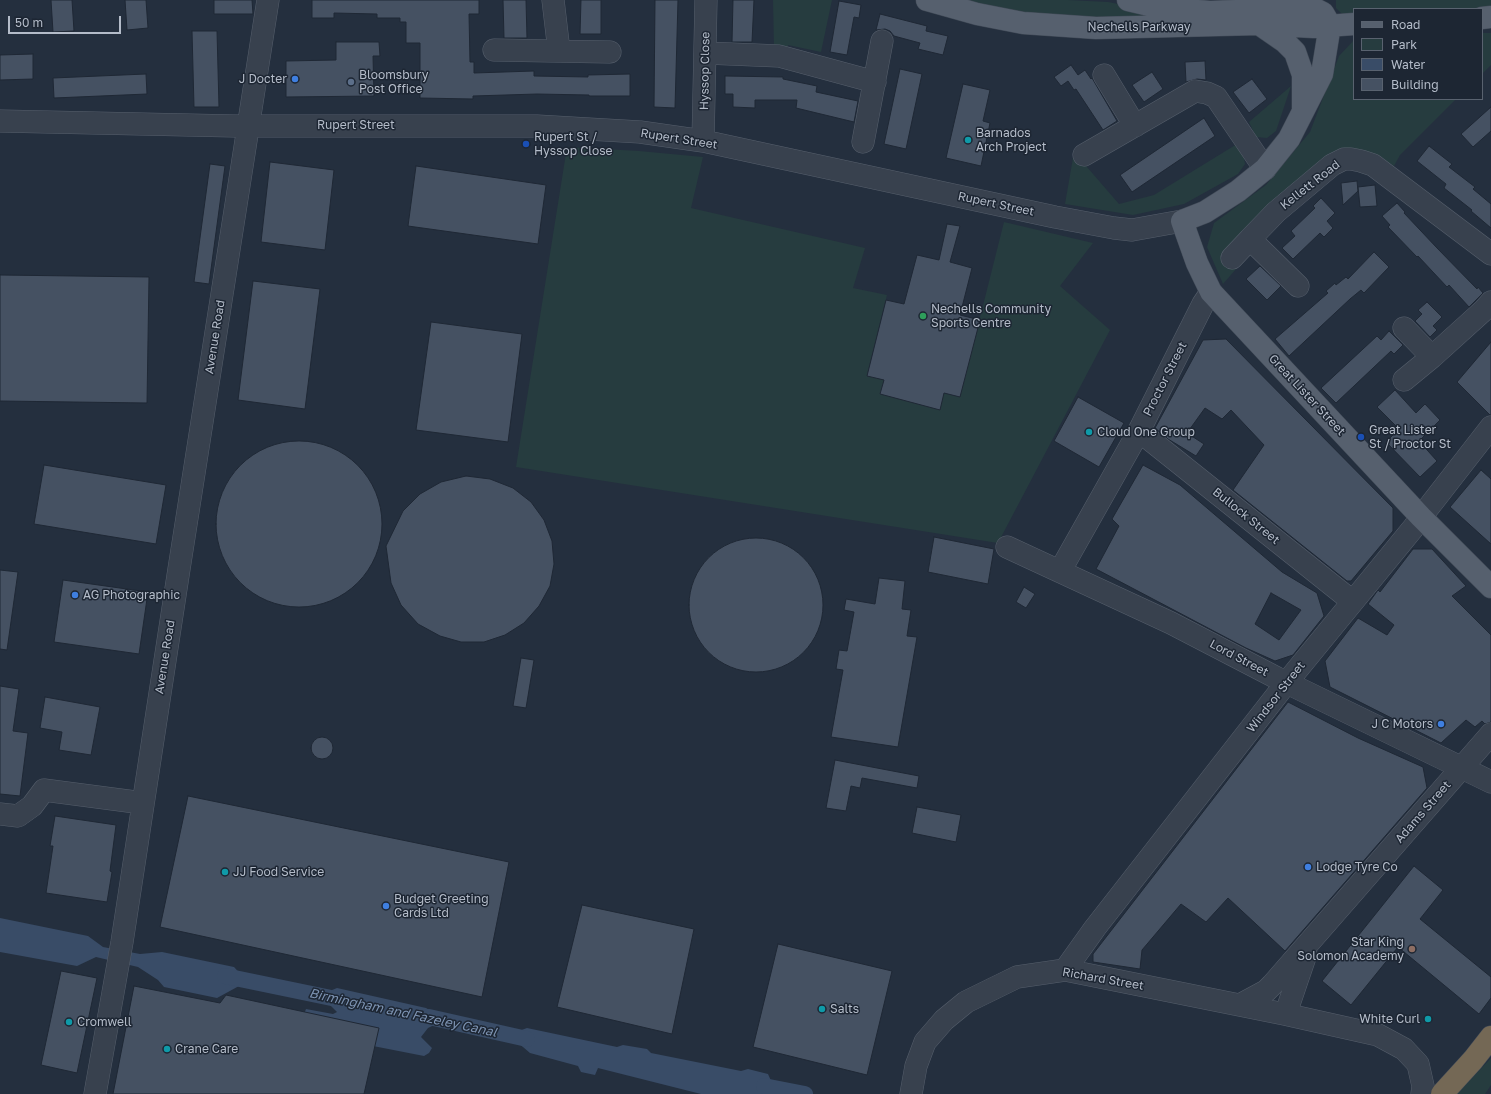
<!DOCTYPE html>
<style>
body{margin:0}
#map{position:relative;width:1491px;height:1094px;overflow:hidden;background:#242f3e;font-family:"Golos Text",sans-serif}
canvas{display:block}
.legend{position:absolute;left:1353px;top:8px;width:130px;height:92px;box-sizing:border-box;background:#1d2633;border:1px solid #59626f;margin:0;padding:5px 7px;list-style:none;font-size:12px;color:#b4bcc9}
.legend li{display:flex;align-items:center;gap:8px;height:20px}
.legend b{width:20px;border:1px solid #59626f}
.scale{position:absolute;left:8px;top:16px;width:113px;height:18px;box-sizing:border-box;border:2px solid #b4bcc9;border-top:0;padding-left:5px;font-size:12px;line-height:14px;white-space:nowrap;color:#b4bcc9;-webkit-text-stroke:3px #1d2633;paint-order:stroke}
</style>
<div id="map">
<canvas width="1491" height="1094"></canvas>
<ul class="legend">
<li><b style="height:5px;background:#56606e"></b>Road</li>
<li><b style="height:11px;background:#263c3f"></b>Park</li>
<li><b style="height:11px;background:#394c67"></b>Water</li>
<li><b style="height:11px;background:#455162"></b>Building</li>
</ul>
<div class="scale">50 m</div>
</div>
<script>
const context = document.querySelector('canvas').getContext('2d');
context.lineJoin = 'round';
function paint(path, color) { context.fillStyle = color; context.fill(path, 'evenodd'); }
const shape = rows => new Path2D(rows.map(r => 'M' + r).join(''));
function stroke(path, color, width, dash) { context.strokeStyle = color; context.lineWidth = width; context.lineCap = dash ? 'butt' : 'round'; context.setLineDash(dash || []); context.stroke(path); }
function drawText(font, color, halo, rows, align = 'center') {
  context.font = font + ' "Golos Text",sans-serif'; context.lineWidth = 3; context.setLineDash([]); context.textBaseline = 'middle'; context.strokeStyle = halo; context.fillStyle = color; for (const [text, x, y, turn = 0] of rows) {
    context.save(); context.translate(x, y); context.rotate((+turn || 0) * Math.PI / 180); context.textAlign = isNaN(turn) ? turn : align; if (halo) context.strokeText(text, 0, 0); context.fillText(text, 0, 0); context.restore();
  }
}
paint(shape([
 [773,0,832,0,821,52,788,45,786,53,774,49],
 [959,0,1068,0,1108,2,1173,15,1176,19,1057,17,1009,13],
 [1336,0,1491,0,1491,10,1482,9,1354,9,1354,14,1342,14,1336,8],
 [1482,33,1491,33,1491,65,1482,74],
 [1354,40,1354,99,1456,99,1400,155,1394,166,1378,157,1336,152,1240,233,1224,255,1237,268,1223,284,1207,247,1214,223,1266,185,1310,132,1339,56],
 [1291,86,1276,131,1267,138,1256,137,1249,122],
 [1237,144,1243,154,1245,164,1238,174,1184,204,1133,215,1065,204,1074,152,1119,204,1154,195],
 [567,147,639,151,703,157,691,208,865,248,853,288,887,295,867,375,884,380,881,394,940,410,944,393,960,397,1004,222,1093,243,1060,286,1110,330,998,543,516,467],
 [1491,1058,1491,1085,1485,1094,1457,1094]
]), '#263c3f');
paint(shape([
 [0,918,88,936,103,947,140,954,162,952,234,967,246,980,239,986,217,998,164,987,158,980,138,967,96,957,77,966,0,952],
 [337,988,426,1008,450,1022,434,1025,428,1028,421,1037,432,1048,429,1053,424,1056,373,1046,304,1014,306,1009,333,1014,337,1012,320,995],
 [527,1028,617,1047,623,1045,647,1049,651,1053,741,1071,748,1069,768,1074,772,1083,784,1089,766,1094,701,1094,598,1068,595,1075,581,1072,578,1066,530,1053,516,1041,506,1034,516,1032]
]), '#394c67');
stroke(shape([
 [225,976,341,1000],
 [429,1017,527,1039],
 [764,1086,805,1094]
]), '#394c67', 16);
const building = shape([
 [51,0,72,0,74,31,53,32,51,0],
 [125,0,146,0,148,28,127,30,125,0],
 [214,0,252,0,253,14,214,14,214,0],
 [312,0,479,0,479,14,469,14,470,62,474,62,474,73,534,71,534,76,588,77,588,75,630,74,630,96,589,96,589,95,537,94,473,96,473,99,420,98,420,43,406,43,406,22,400,22,400,18,377,18,377,14,334,13,334,18,312,18,312,0],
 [503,0,526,0,527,38,504,38,503,0],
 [581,0,601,0,601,34,580,34,581,0],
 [655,0,678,0,675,108,654,107,655,0],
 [733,0,754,0,752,42,732,42,733,0],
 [839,1,861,5,859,18,854,17,847,55,830,52,839,1],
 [880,14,927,26,926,31,948,36,943,55,918,49,920,43,894,36,890,31,885,29,876,30,880,14],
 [192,31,217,31,219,107,194,107,192,31],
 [336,42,379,42,380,56,373,56,374,96,286,97,286,61,336,60,336,42],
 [33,54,33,79,0,80,0,55,33,54],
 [1205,61,1206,80,1197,79,1186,82,1185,62,1205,61],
 [1071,65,1078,75,1085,70,1091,79,1092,78,1117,121,1103,130,1076,89,1074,90,1068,81,1061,86,1054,77,1071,65],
 [900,69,922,74,906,149,884,144,900,69],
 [1152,72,1163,89,1144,102,1132,85,1152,72],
 [146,74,147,94,54,98,53,78,146,74],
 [725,76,783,77,783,79,817,86,816,92,858,101,854,122,796,108,797,100,755,100,755,108,733,107,733,94,725,94,725,76],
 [1252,79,1267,99,1249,113,1233,92,1252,79],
 [963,84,990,90,983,121,990,123,981,166,946,158,963,84],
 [1491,107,1491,131,1473,147,1461,134,1491,107],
 [1204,118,1215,136,1132,192,1120,175,1204,118],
 [1429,146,1452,164,1449,167,1475,187,1473,189,1491,204,1491,228,1471,211,1472,210,1444,188,1446,184,1417,161,1429,146],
 [270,162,334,170,325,250,261,242,270,162],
 [210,164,225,166,209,284,194,282,210,164],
 [416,166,546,185,538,244,408,226,416,166],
 [1357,181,1358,191,1343,205,1341,183,1357,181],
 [1375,185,1377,206,1360,207,1358,187,1375,185],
 [1321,198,1335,213,1327,221,1333,228,1324,237,1320,233,1293,259,1282,248,1295,236,1291,231,1315,208,1313,206,1321,198],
 [1397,203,1405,212,1404,213,1437,248,1477,289,1478,287,1483,293,1469,307,1449,285,1447,287,1418,256,1417,257,1388,227,1390,225,1382,216,1397,203],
 [947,224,960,226,950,262,972,268,960,315,980,320,960,397,944,393,940,410,880,394,884,380,867,376,886,300,904,304,917,255,939,260,947,224],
 [1374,252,1389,267,1364,293,1361,290,1350,299,1289,356,1275,339,1328,293,1326,291,1335,283,1336,285,1346,277,1348,279,1374,252],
 [1260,266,1281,286,1267,300,1246,279,1260,266],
 [0,275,149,277,147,403,0,401,0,275],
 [253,281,320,289,305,409,238,400,253,281],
 [1427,302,1442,317,1433,326,1437,330,1430,337,1415,321,1422,314,1418,310,1427,302],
 [431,322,522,334,508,442,416,430,431,322],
 [1389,331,1403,345,1394,354,1391,351,1336,403,1321,388,1377,336,1381,340,1389,331],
 [1226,339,1393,508,1393,531,1351,581,1347,581,1233,490,1264,445,1231,410,1222,419,1205,408,1187,433,1204,444,1196,456,1168,439,1155,428,1203,340,1226,339],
 [1491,342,1491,415,1490,415,1457,382,1491,342],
 [1395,390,1416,413,1425,404,1440,420,1419,441,1437,461,1420,477,1386,442,1399,429,1377,407,1395,390],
 [1078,397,1124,423,1099,467,1054,441,1078,397],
 '216 524a83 83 0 1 1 166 0a83 83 0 1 1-166 0Z',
 [44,465,166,485,156,544,34,524,44,465],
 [1143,465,1180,485,1282,572,1317,593,1324,616,1293,655,1275,661,1246,648,1096,569,1119,526,1112,519,1143,465],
 [1271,593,1301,610,1279,640,1255,624,1271,593],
 [1481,470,1491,479,1491,544,1450,507,1481,470],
 [466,476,490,479,513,488,531,502,544,520,552,541,554,564,550,586,539,606,524,623,505,635,484,642,461,642,440,636,418,624,401,605,391,583,386,546,403,511,420,494,441,482,466,476],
 [934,537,994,549,988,584,928,572,934,537],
 '689 605a67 67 0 1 1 134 0a67 67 0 1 1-134 0Z',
 [1413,549,1432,549,1466,586,1452,596,1491,635,1491,722,1485,724,1482,721,1475,727,1466,720,1441,743,1330,687,1325,661,1358,618,1387,635,1394,625,1368,604,1378,590,1380,592,1413,549],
 [0,570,18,572,7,650,0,649,0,570],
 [879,578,905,581,902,609,911,610,907,636,917,637,898,747,831,737,843,670,836,669,839,650,847,651,854,612,844,610,846,599,875,604,879,578],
 [63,580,148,592,139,654,54,642,63,580],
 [1024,587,1035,594,1026,608,1016,602,1024,587],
 [521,658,534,660,526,708,513,706,521,658],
 [0,686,19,689,13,731,28,733,20,796,0,794,0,686],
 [45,697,100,707,91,755,59,750,62,732,40,728,45,697],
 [1288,702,1358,738,1423,767,1427,788,1285,951,1228,898,1206,922,1181,904,1142,950,1140,969,1093,962,1093,954,1288,702],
 '311 748a11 11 0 1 1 22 0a11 11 0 1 1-22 0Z',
 [835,760,919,776,917,788,862,778,860,788,851,786,846,811,826,808,835,760],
 [188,796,509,862,482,997,160,927,188,796],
 [917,807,961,815,956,842,912,833,917,807],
 [55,816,116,825,110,871,112,872,107,902,46,893,53,846,50,846,55,816],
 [1414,866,1443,890,1420,919,1491,977,1491,998,1479,1014,1398,947,1351,1005,1322,981,1414,866],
 [582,905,694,929,672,1034,557,1007,582,905],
 [778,944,892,971,867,1075,753,1047,778,944],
 [61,971,97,978,77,1073,41,1065,61,971],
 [134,986,220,1003,226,995,379,1028,364,1094,113,1094,134,986]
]);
paint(building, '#455162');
stroke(building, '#1f2835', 1);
const minor = shape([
 [553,0,559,51],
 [494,50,610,52],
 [706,53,779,56,875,82],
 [1104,75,1135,126],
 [0,121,235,126,537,126,640,132,703,141,1055,217,1114,228,1132,230,1182,221],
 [703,141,706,0],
 [863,142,882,41],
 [1084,155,1195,91,1207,93,1216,97,1265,169],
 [1232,258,1250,239],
 [1298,286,1250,239,1276,212,1332,165,1344,159,1351,159,1361,161,1373,165,1491,254],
 [1404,328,1432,357],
 [1404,380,1432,357,1484,310,1491,302],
 [1139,431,1352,601],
 [1007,547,1171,623,1277,678,1491,782],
 [1060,571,1139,431,1203,304,1211,292],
 [0,814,18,816,32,806,44,790,143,803],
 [1065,970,1095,928,1287,682,1414,527,1421,517,1491,427],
 [1240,1005,1266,991,1272,985,1491,734],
 [1290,1015,1289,1004,1306,954],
 [95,1094,122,942,179,569,268,0],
 [911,1094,916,1066,925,1042,944,1020,966,1002,1017,977,1065,970,1284,1014,1378,1035,1404,1049,1418,1064,1423,1086,1422,1094]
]);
const major = shape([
 [927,0,977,14,1023,23,1096,28,1259,24,1313,27,1354,24],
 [1128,0,1162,8,1210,12,1313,8,1323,13,1330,25,1322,74,1289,139,1265,169,1238,191,1205,212,1182,221,1197,263,1211,292,1421,517,1491,587],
 [1482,18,1491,17],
 [1259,24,1285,42,1295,52,1303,75,1303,108]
]);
const highway = shape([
 [1442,1094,1473,1060,1491,1037]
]);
stroke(minor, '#565f6c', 23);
stroke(major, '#414a57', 23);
stroke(highway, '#434c59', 23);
stroke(minor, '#38414e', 22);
stroke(major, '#56606e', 22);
stroke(highway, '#746855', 22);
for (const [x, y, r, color] of [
 [295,79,4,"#3f7fe0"],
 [351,82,4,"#5c6f8a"],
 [968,140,4,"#0f9aa8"],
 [526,144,4,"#1a4fb4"],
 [923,316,4,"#2e9e5b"],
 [1089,432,4,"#0f9aa8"],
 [1361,437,4,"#1a4fb4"],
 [75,595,4,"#3f7fe0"],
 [1441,724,4,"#3f7fe0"],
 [1308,867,4,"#3f7fe0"],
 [225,872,4,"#0f9aa8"],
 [386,906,4,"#3f7fe0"],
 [1412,949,4,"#8d6e63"],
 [822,1009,4,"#0f9aa8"],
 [1428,1019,4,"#0f9aa8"],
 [69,1022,4,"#0f9aa8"],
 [167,1049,4,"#0f9aa8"]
]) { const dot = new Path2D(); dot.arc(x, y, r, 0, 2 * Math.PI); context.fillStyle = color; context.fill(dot); stroke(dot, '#1d2633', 1.5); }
drawText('12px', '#b4bcc9', '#1d2633', [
 ["Nechells Parkway",1139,27],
 ["Hyssop Close",705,71,-89],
 ["Rupert Street",356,125],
 ["Rupert Street",679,139,9],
 ["Kellett Road",1310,185,-38],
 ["Rupert Street",996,204,12],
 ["Avenue Road",215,337,-81],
 ["Proctor Street",1165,379,-63],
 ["Great Lister Street",1307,395,47],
 ["Bullock Street",1246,516,39],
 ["Avenue Road",165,657,-81],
 ["Lord Street",1239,658,28],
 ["Windsor Street",1276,697,-52],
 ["Adams Street",1423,812,-49],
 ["Richard Street",1103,979,10]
]);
drawText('12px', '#b4bcc9', '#1d2633', [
 ["Bloomsbury",359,75],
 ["Post Office",359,89],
 ["J Docter",287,79,"right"],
 ["Barnados",976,133],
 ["Arch Project",976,147],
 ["Rupert St /",534,137],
 ["Hyssop Close",534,151],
 ["Nechells Community",931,309],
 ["Sports Centre",931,323],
 ["Great Lister",1369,430],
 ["St / Proctor St",1369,444],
 ["Cloud One Group",1097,432],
 ["AG Photographic",83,595],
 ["J C Motors",1433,724,"right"],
 ["Lodge Tyre Co",1316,867],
 ["JJ Food Service",233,872],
 ["Budget Greeting",394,899],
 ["Cards Ltd",394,913],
 ["Star King",1404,942,"right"],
 ["Solomon Academy",1404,956,"right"],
 ["Salts",830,1009],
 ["White Curl",1420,1019,"right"],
 ["Cromwell",77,1022],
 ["Crane Care",175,1049]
], 'left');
drawText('italic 13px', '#7c92b1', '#1d2633', [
 ["Birmingham and Fazeley Canal",403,1013,12]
]);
</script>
